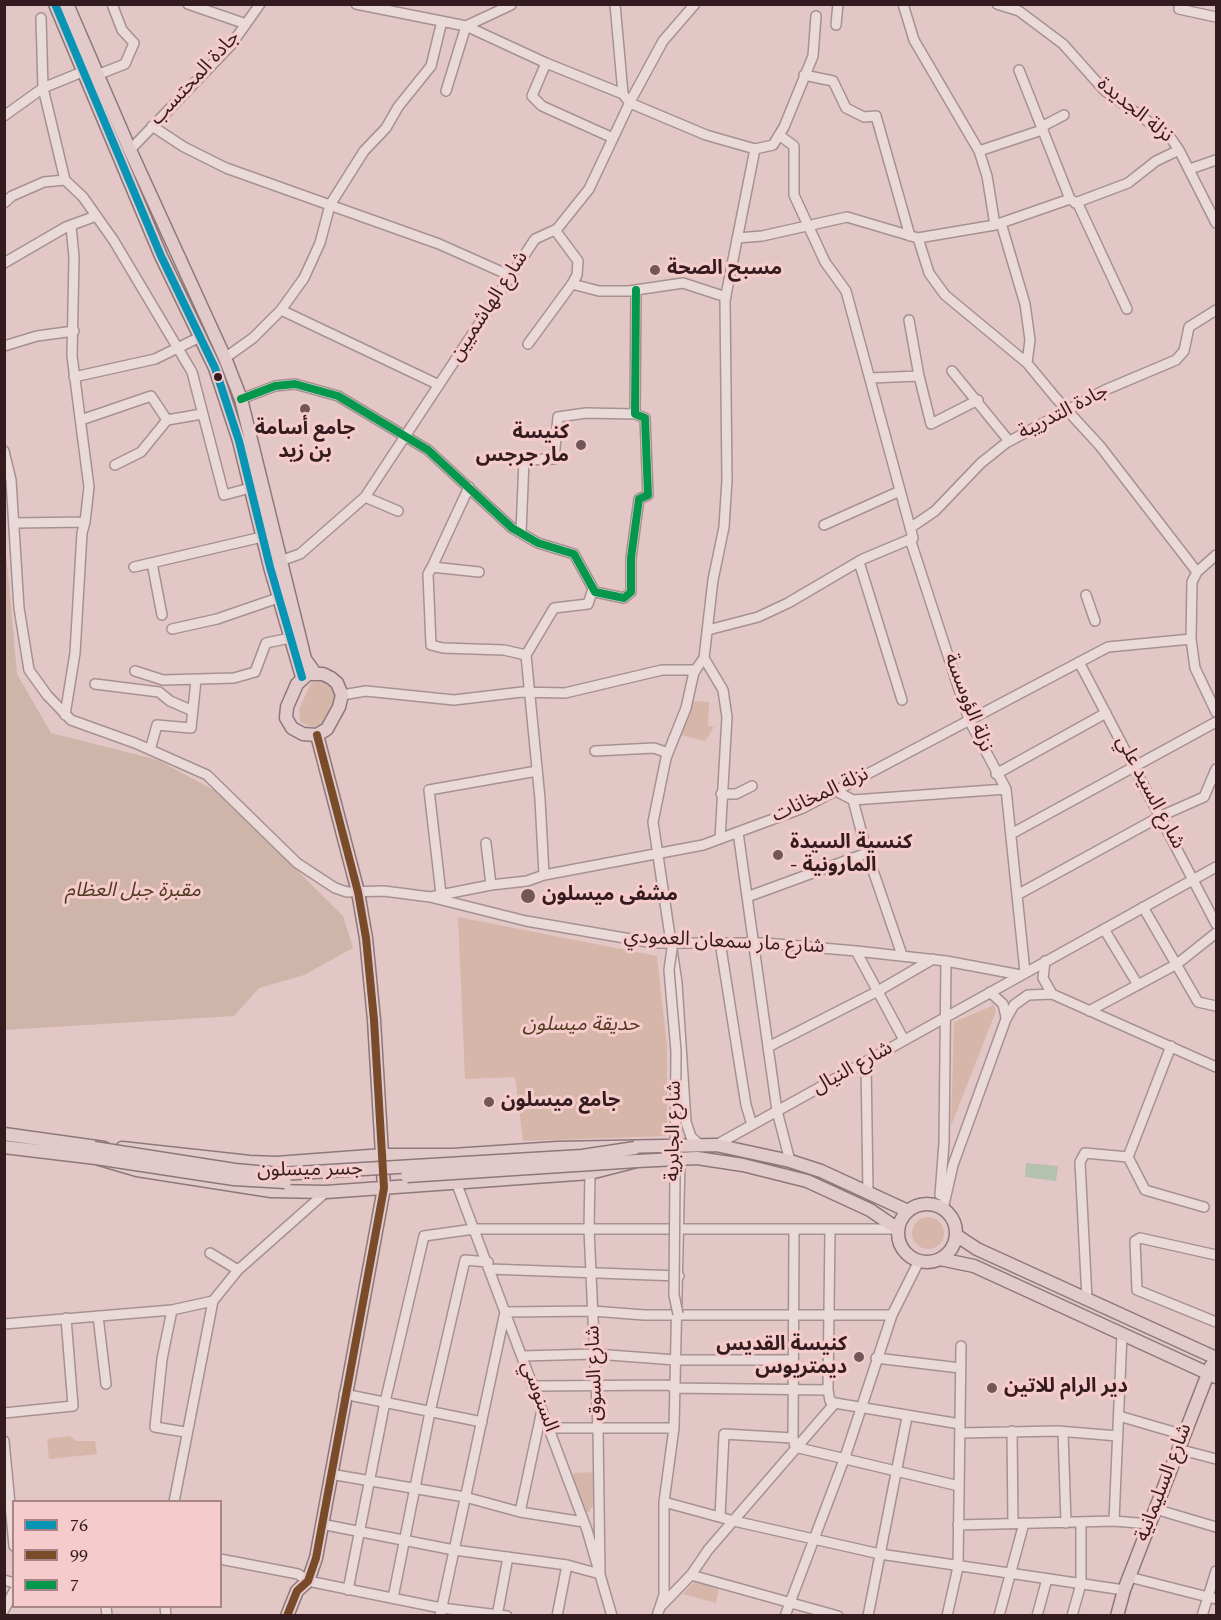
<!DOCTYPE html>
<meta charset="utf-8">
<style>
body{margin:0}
#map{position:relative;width:1221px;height:1620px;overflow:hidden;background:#e3c7c7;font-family:Spectral,serif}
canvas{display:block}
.frame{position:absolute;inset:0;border:6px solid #341b20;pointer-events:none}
.legend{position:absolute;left:12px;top:1500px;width:210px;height:108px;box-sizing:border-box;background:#f5cccb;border:2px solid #a88587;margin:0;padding:8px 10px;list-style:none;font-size:18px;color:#341b20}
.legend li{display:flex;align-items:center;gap:12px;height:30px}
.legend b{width:30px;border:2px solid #a88587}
</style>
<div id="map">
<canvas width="1221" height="1620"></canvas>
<div class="frame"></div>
<ul class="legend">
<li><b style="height:8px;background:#0894b4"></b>76</li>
<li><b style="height:8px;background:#7a4b2a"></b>99</li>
<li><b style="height:8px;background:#05984c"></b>7</li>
</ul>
</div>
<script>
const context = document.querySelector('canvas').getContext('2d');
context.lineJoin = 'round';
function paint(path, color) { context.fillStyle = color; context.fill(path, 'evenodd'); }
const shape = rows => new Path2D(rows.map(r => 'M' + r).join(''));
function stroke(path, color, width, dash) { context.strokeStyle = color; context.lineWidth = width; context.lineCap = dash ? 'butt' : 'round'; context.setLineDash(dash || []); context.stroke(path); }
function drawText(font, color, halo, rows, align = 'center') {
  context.font = font + ' Spectral,"Noto Sans Arabic",serif'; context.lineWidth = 6; context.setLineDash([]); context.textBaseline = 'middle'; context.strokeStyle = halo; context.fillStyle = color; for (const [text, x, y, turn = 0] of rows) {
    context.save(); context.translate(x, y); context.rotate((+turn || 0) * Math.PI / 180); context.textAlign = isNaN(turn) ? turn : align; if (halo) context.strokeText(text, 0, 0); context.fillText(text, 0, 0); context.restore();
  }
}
paint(shape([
 [323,681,333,684,339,697,323,725,312,727,300,722,299,709,311,683],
 [692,701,709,702,708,726,714,727,705,741,681,735],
 [458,917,657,956,667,1046,667,1136,523,1141,515,1077,465,1079],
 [994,1005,996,1011,951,1126,954,1022],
 '912 1233a16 16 0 1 1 32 0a16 16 0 1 1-32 0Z',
 [70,1436,76,1441,95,1441,97,1454,49,1459,47,1439],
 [595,1472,595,1502,589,1512,583,1512,571,1477,574,1473],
 [695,1581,719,1588,716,1603,683,1594]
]), '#d6b6a9');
paint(shape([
 [4,528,17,674,51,733,158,760,221,794,343,916,353,948,304,975,259,988,234,1016,5,1030]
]), '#cfb4a9');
paint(shape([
 [1026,1163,1058,1166,1056,1181,1025,1177]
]), '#b4c1ac');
const minor = shape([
 [188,4,246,24],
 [356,4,466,26,546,63,623,94],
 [615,4,623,94,630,103,706,135,755,149,773,145,784,127,813,56,816,16],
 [903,4,914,40,979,151,987,176,995,225],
 [997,4,1019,11,1063,44,1104,90,1170,137,1179,150,1216,223],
 [1180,4,1179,9,1216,17],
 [41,18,43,88,65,180],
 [836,25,838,4],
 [546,63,532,96,542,106,613,138],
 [1019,70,1070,199,1078,204,1127,309],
 [97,75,125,64,134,43,122,30,112,4],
 [804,75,833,81,846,108,864,117,876,116,910,236],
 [446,91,466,26,511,5],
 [4,116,43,88,82,72],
 [152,126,184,147,226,168,439,244,511,276],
 [779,135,794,146,794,195,825,262,846,291,913,538,911,542,969,720,1006,789,1025,972],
 [130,150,231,45,260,4],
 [979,151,1042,130,1045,125,1064,115],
 [1190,169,1216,160],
 [4,203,12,196,44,182,65,180,83,197,114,241,192,372,224,495,250,488],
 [1075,203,1128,183,1156,161,1179,150],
 [1001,223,1025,304,1030,340,1027,363],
 [71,226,74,257,72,356,89,487,85,522],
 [555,230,578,261,577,275,572,284],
 [737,238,762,236,847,217,918,238,995,225,1070,199],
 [918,238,929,273,945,295,1027,363,1055,397,1100,446,1197,572],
 [4,263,66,227,96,216],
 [281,310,439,385],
 [909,320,919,376],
 [528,344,572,284,599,291,629,291,683,283,726,297],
 [4,346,37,336,74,331],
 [225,358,253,338,281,310,304,278,320,243,330,205,364,151,386,128,398,107,431,66,442,21],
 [952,371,1009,441],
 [74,377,155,359,200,337],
 [870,378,919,376,931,424,978,400],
 [241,399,275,386,295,384,338,396,428,450,512,528,538,543,574,554,595,592,624,598,631,592,631,558,639,499,648,495,645,418,635,414,636,290],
 [81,420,151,396,167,420],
 [4,451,11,480,19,608,29,670,47,695,71,720,135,743,207,775,297,863,335,888,347,892,384,891,430,897,526,921,654,943,765,943,856,951,946,961,1021,975],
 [115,465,141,452,167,420,202,414],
 [469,487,432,567,479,572],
 [365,497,398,511],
 [14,523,85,522,82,533,75,653,65,715],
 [824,525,900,491],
 [910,528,935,511,981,463,1006,443,1105,390,1176,360,1184,351,1189,327,1216,310],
 [521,533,524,460,554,459,558,417,586,413,635,414],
 [1216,555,1197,572,1192,582,1191,639,1195,668,1216,712],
 [280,561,300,554,365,497,535,239,557,229,589,189,631,100,663,41,695,4],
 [859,562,902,700],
 [152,563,162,615],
 [134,567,262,537],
 [432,567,428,574,431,645,443,648,504,650,526,655,554,608,588,604,593,589],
 [1086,595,1095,621],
 [172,629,217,619,278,598],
 [708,630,758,617,788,603,863,559,913,538],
 [526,655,540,799,544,875],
 [704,658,713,580,724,527,727,480,725,300,755,149],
 [1079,662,1216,924],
 [135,671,163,680,234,678,255,672,266,643,290,638],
 [95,684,159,692,170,701,193,711],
 [342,695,366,691,454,700,522,692,565,693,662,670,696,670],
 [150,750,157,725,191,728,196,680],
 [595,751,654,748,668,753],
 [996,774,1106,713],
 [836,791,853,800,1006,789],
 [721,794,736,794,752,786],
 [853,800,867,853,902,955],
 [738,832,777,1111,790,1161],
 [1011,834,1216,722],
 [486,843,491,885],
 [441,894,429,790,537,771],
 [1017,895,1161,816,1204,797,1216,769],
 [430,897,491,885,527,881,544,875,703,845,803,808,1108,647,1191,639],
 [747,897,867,853],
 [1143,907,1198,1002,1216,1006],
 [1104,929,1138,985],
 [720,942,746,1105,752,1125],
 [856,951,904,1040],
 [1045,961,1043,978,1052,994],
 [990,992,1003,1004,1006,1017],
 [1089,1011,1177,964,1216,933],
 [1171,1046,1128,1157,1145,1190,1204,1207],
 [768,1047,878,991,933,959],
 [866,1062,868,1192],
 [699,1144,691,1137,686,1122,677,983,653,822,666,758,686,708,694,672,704,658,723,690,727,717,720,839],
 [716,1145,1216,867],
 [456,1182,587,1530,612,1616],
 [940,1195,944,1143,946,961],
 [943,1209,953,1165,1006,1019,1014,1005,1028,995,1052,994,1216,1067],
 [830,1230,828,1390,830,1401,835,1403],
 [210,1253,238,1270],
 [1216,1255,1140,1238,1135,1241,1137,1290,1216,1322],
 [490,1269,679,1276],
 [1087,1299,1080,1162,1085,1153,1128,1157],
 [172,1310,162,1359,155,1427,185,1432],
 [98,1316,106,1384],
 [4,1324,172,1310,213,1301],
 [522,1356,595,1354,676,1360,793,1360],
 [876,1358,960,1368],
 [533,1386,673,1385],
 [673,1388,828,1390],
 [344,1394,482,1422],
 [4,1413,73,1406,66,1318],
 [1119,1416,1184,1435],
 [549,1428,674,1428],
 [1012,1431,1013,1524],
 [1063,1432,1066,1523],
 [960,1433,1058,1431,1118,1436],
 [793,1438,794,1231],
 [4,1441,14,1546],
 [1178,1449,1216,1459],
 [330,1474,465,1497,520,1512,584,1522],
 [174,1502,213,1301,238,1270,326,1192],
 [664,1502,734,1521,880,1554,1124,1590],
 [1155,1509,1216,1527],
 [520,1512,542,1410],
 [720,1517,724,1434,793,1438,795,1447,959,1486],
 [1114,1521,1122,1334],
 [321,1524,454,1550,567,1565,600,1574,598,1429,589,1229,590,1173],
 [958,1525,1114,1521,1149,1524],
 [220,1559,298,1574,308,1581,352,1590,441,1608,507,1616],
 [691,1575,838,1616],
 [1129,1577,1216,1599],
 [4,1580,14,1583],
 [348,1590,385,1402,424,1236,474,1229,898,1229],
 [393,1598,430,1412,465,1260,488,1262],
 [662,1605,691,1575,708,1550,835,1403,960,1424],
 [106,1606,107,1616],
 [165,1606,166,1616],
 [4,1610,14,1591],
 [440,1616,505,1312,593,1311,644,1315,892,1315],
 [497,1616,508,1557],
 [557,1616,567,1565],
 [657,1616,664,1595,664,1502,674,1428,680,1159],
 [785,1616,845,1457,892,1315,919,1261],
 [868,1616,907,1417],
 [947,1616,958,1567,961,1346],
 [999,1616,1024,1523],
 [1037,1616,1047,1579],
 [1072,1616,1081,1584,1081,1522],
 [1202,1616,1216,1571]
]);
const major = shape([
 [55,4,161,256,215,368,239,441,270,567,302,677],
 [67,4,130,150,225,358,241,399,305,659,315,673],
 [308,674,323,674,331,678,337,683,342,695,339,707,327,729,317,735,303,734,292,728,286,718,287,707,297,684,308,674],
 [4,1134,104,1148],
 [4,1147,96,1158,137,1170,271,1191,326,1192,590,1173,637,1161,697,1158,743,1165,807,1181,870,1210,898,1229],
 [122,1148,250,1162,276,1163,383,1155,453,1155,557,1148,716,1145,790,1161,821,1171,908,1211],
 '898 1233a29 29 0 1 1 58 0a29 29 0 1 1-58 0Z',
 [956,1235,977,1249,1216,1358],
 [940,1259,974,1266,1216,1377],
 [287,1616,297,1591,308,1581,316,1558,384,1188,374,1020,366,938,358,892,317,735],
 [1117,1616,1124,1590,1211,1366]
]);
stroke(minor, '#a69192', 12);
stroke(major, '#8c787a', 15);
stroke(minor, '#ead9d9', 9);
stroke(major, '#e2caca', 12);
const minorBridge = shape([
 [672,949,669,970,676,1051,674,1295,678,1314]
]);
const majorBridge = shape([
 [94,1148,235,1170,280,1174,582,1156,635,1148],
 [96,1158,234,1179,285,1182],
 [407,1176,637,1161]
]);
stroke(minorBridge, '#a69192', 12, []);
stroke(majorBridge, '#8c787a', 15, []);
stroke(minorBridge, '#ead9d9', 9);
stroke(majorBridge, '#e2caca', 12);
stroke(shape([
 [55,4,161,256,215,368,239,441,270,567,302,677]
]), '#0894b4', 8);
stroke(shape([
 [287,1616,297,1591,308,1581,316,1558,384,1188,374,1020,366,938,358,892,317,735]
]), '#7a4b2a', 8);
stroke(shape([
 [241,399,275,386,295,384,338,396,428,450,512,528,538,543,574,554,595,592,624,598,631,592,631,558,639,499,648,495,645,418,635,414,636,290]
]), '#05984c', 8);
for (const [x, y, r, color] of [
 [655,270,6,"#71575a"],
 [218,377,5,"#341b20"],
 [305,409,6,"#71575a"],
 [581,445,6,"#71575a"],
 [778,855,6,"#71575a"],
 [528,896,8,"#71575a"],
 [489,1102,6,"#71575a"],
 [859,1357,6,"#71575a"],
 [992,1388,6,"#71575a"]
]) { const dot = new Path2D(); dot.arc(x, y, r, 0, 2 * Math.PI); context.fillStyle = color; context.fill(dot); stroke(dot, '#f5cccb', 2); }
drawText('20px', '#341b20', '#f5cccb', [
 ["جادة المحتسب",196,79,-47],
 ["نزلة الجديدة",1134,111,39],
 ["شارع الهاشميين",490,307,-57],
 ["جادة التدريبة",1064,413,-27],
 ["نزلة الؤوسسة",967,703,69],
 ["شارع السيد علي",1149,793,62],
 ["نزلة المخانات",821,796,-25],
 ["شارع مار سمعان العمودي",724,943,3],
 ["شارع النيال",853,1069,-29],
 ["شارع الجابرية",675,1131,-89],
 ["جسر ميسلون",310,1171,-1],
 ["شارع السوق",596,1373,-92],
 ["السنوسي",538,1397,70],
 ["شارع السليمانية",1165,1483,-69]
]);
drawText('bold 20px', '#341b20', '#f5cccb', [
 ["مسبح الصحة",667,270],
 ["جامع أسامة",305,430,"center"],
 ["بن زيد",305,453,"center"],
 ["كنيسة",569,434,"right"],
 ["مار جرجس",569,457,"right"],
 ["كنسية السيدة",790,844],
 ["- المارونية",790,867],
 ["مشفى ميسلون",542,896],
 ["جامع ميسلون",501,1102],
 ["كنيسة القديس",847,1346,"right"],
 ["ديمتريوس",847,1369,"right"],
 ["دير الرام للاتين",1004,1388]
], 'left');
drawText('italic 20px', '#503b21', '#f5cccb', [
 ["مقبرة جبل العظام",133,892],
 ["حديقة ميسلون",581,1026]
]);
</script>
